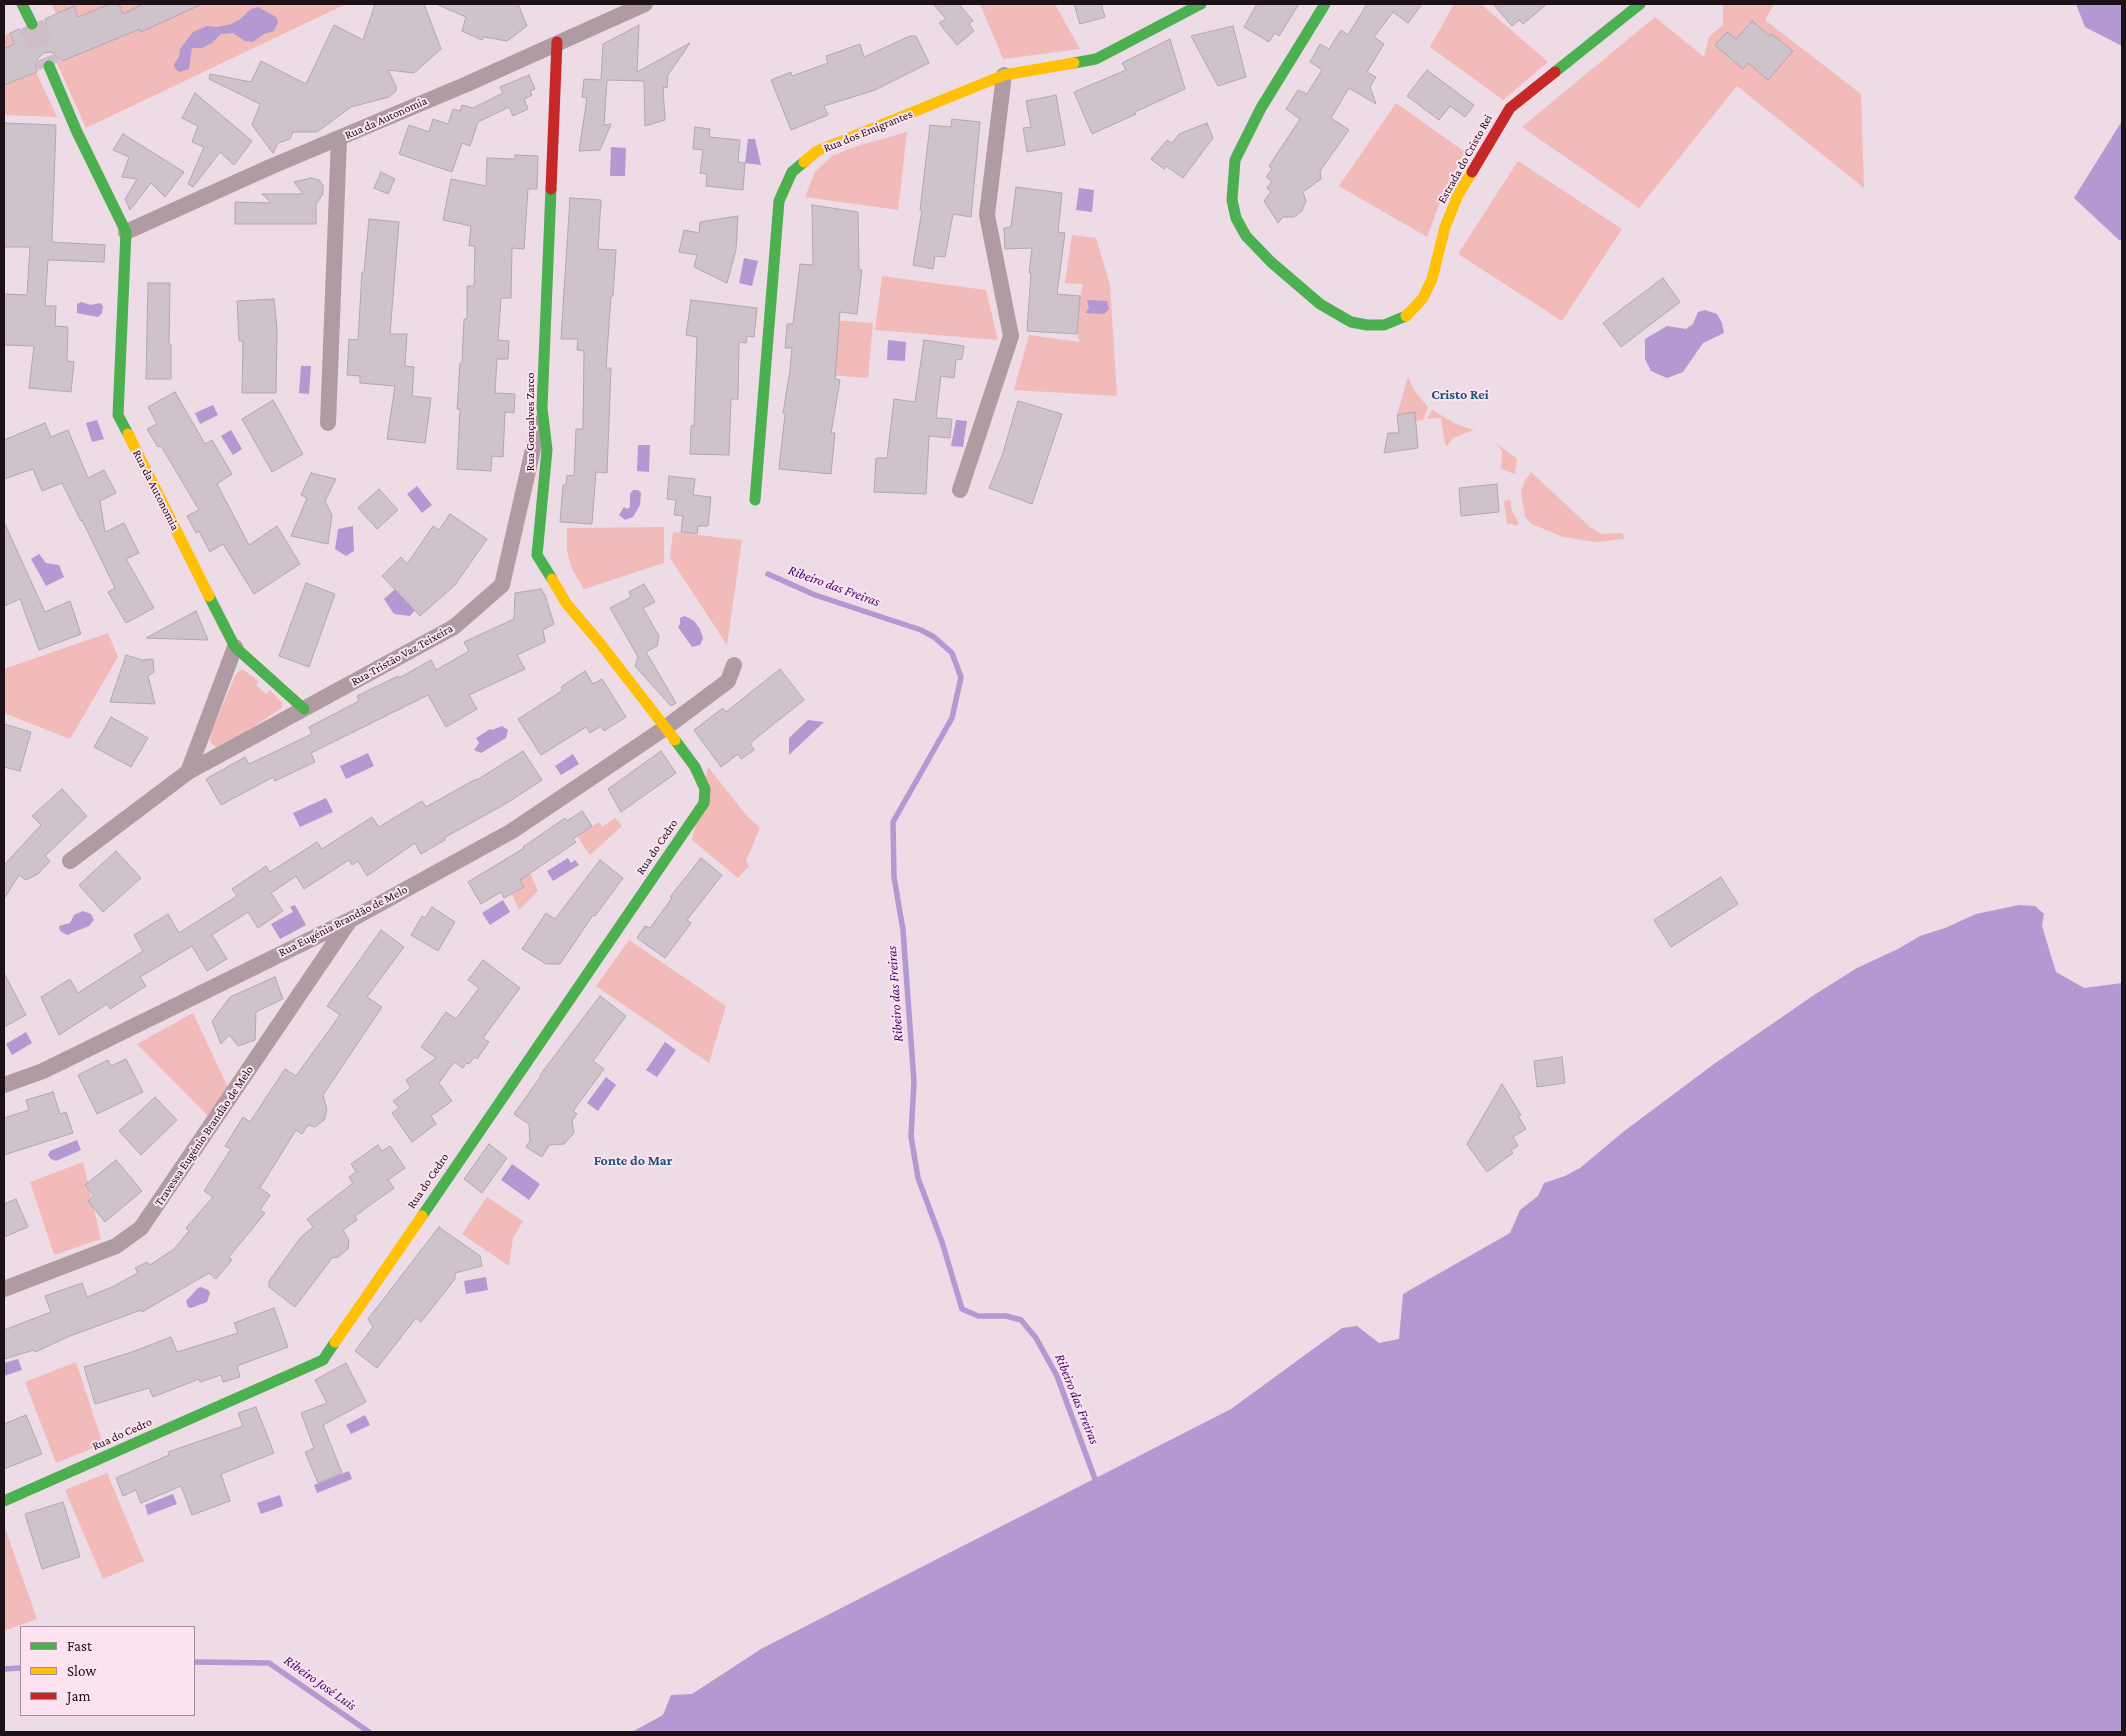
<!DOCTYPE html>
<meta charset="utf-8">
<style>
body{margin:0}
#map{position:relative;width:2126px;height:1736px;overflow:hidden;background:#eddbe5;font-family:"Crimson Pro",serif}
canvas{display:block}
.frame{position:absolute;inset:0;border:5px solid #1c1117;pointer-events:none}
.legend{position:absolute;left:20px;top:1626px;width:175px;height:90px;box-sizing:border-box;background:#fde3f1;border:1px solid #a38f9a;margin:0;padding:6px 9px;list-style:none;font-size:15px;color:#1c1117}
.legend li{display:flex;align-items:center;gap:10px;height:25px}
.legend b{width:25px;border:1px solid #a38f9a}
</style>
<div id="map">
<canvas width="2126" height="1736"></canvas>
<div class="frame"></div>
<ul class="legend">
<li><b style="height:6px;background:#4caf50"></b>Fast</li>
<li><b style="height:6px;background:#ffc107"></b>Slow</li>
<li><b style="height:6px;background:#c62828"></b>Jam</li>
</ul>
</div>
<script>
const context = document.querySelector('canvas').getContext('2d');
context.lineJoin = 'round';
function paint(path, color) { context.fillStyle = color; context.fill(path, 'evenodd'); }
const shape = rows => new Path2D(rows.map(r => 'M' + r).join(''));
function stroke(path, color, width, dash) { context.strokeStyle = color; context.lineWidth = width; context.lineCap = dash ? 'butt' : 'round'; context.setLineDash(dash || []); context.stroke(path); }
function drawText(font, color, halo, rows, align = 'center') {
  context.font = font + ' "Crimson Pro",serif'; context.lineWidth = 4; context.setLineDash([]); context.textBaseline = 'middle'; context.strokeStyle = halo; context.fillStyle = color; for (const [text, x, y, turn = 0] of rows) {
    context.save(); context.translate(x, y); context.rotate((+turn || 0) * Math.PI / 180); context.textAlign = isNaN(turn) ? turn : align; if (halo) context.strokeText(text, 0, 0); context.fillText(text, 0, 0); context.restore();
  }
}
paint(shape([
 [110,4,78,17,74,6,56,14,52,5],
 [119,4,346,4,86,128,57,63,131,32],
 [980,4,1055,4,1080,49,1003,59],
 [1454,4,1481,4,1548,62,1503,100,1430,47],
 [1725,4,1774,4,1765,20,1861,94,1864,188,1737,86,1639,208,1522,127,1655,17,1704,57,1709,37,1723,25,1723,5],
 [10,33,14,44,4,49,4,35],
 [36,72,57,117,4,115,4,85],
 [1396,103,1465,152,1445,189,1427,237,1339,186],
 [907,132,898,210,805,197,815,172,832,156,854,147],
 [1518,161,1622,229,1562,321,1458,254],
 [1072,235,1096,238,1110,285,1117,396,1014,390,1029,335,1080,342,1077,334,1080,296,1083,284,1065,283],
 [882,276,986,290,998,340,875,330],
 [820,319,873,323,868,378,816,374],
 [1408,377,1414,390,1428,407,1423,420,1416,421,1415,412,1397,415],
 [1432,410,1456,424,1474,430,1453,438,1447,446,1445,444,1441,418,1427,419],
 [1496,443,1517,459,1515,474,1501,469,1502,451],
 [1531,472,1590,527,1602,534,1623,533,1624,539,1596,542,1563,537,1532,524,1525,517,1521,492,1524,482],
 [1510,500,1512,511,1519,523,1516,526,1512,524,1507,524,1504,501],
 [664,527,664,563,584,589,572,569,567,551,567,528],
 [673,532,742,540,727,645,670,558],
 [108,633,118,657,70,739,4,713,4,669],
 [242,669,259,681,256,685,266,694,270,690,282,703,282,708,227,744,216,747,210,742,212,730,236,674],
 [708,767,747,816,760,828,746,861,749,866,738,878,692,840],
 [615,818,622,826,590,855,577,836,599,822,602,827],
 [529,871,538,891,519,910,512,894,524,887,518,876],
 [629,940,726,1006,709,1063,596,986],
 [193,1013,230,1092,208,1116,137,1044],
 [83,1162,101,1239,54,1255,30,1182],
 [487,1197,523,1221,513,1238,509,1266,462,1234],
 [76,1362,103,1444,56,1463,25,1382],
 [107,1473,144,1561,103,1579,65,1490],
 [4,1525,37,1619,4,1631]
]), '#f3baba');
paint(shape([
 [2076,4,2122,4,2122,46,2085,27],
 [258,7,276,17,278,22,274,31,264,34,253,42,245,41,233,33,221,34,212,43,202,48,192,48,189,69,180,72,175,69,174,64,179,57,180,49,193,32,207,26,217,27,231,24,239,20,251,9],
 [2122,121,2122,240,2119,240,2074,198],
 [748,139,755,139,761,165,745,163],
 [611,147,626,148,625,176,610,176],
 [1079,188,1094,190,1092,212,1076,210],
 [744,258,758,261,752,286,739,283],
 [1087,300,1107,301,1109,309,1104,314,1085,313,1089,308],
 [81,302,91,305,100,303,103,306,102,313,98,317,77,313,77,304],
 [1705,310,1717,314,1722,323,1724,333,1703,343,1683,372,1667,378,1651,371,1645,359,1645,339,1667,326,1686,329,1693,324,1698,312],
 [888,340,906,342,905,361,887,360],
 [301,366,311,366,309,394,299,393],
 [213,405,218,415,200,424,195,413],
 [97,420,104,439,92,442,86,423],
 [956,420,967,421,963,447,951,446],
 [231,430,242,449,233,455,221,436],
 [638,445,650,445,649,472,637,471],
 [417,486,432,505,422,513,407,494],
 [633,490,638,490,641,493,640,505,633,517,625,520,619,515,624,507,627,509,630,507,630,494],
 [353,526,354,551,346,556,335,549,338,529],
 [39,554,46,563,59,565,64,577,46,586,31,559],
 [403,582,415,610,410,616,394,614,384,599],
 [685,616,694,621,700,629,703,638,700,645,692,647,678,627,680,624,680,618],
 [808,720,824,722,789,755,789,738],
 [502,726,508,730,506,738,481,753,474,750,479,743,476,738,490,729,492,730],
 [368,753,374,766,346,779,340,766],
 [573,754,579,764,561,775,555,766],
 [326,798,333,812,300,827,293,813],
 [568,858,571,863,575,860,579,865,553,881,547,871],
 [503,900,510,912,490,925,482,913],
 [295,905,306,925,280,939,271,924,293,912,290,907],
 [2019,905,2035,906,2044,914,2042,926,2056,972,2084,988,2122,983,2122,1732,632,1732,663,1715,671,1695,692,1694,761,1649,1231,1409,1342,1328,1357,1326,1379,1343,1399,1339,1403,1294,1510,1233,1520,1210,1538,1196,1544,1183,1565,1176,1580,1168,1623,1132,1714,1064,1814,995,1857,968,1898,949,1920,936,1945,928,1976,914],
 [83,911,91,914,94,920,89,926,67,935,60,931,59,926,70,923,74,915],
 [26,1032,32,1043,12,1055,6,1044],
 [665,1042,676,1050,657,1077,646,1070],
 [606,1077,616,1085,598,1111,587,1103],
 [77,1140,81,1150,56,1161,51,1159,48,1155,50,1151],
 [512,1164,540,1184,529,1200,501,1180],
 [486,1277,488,1290,466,1294,464,1281],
 [201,1287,208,1290,210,1293,207,1302,191,1308,188,1307,186,1301,198,1288],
 [18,1359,22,1370,4,1376,4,1363],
 [365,1415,370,1425,351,1434,346,1425],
 [349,1471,352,1479,317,1493,314,1485],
 [173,1494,177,1504,148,1515,145,1505],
 [280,1495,283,1506,261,1514,257,1503]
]), '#b398d2');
stroke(shape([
 [768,574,815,595,921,630,934,637,952,653,961,677,952,718,893,822,894,877,903,930,914,1082,911,1136,918,1178,942,1242,962,1309,978,1316,1006,1316,1021,1320,1036,1338,1057,1376,1095,1479],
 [194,1662,269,1663,369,1732],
 [4,1669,21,1668]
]), '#b398d2', 5.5);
const building = shape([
 [110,4,119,4,123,14,143,4,202,4,141,32,140,29,62,61,57,55,51,52,44,53,38,58,35,65,37,72,4,85,4,49,14,44,10,33,19,29,25,36,31,38,38,36,44,31,46,25,45,19,74,6,78,17,110,4],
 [375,4,424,4,441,49,414,73,388,70,396,86,396,91,389,97,351,107,317,132,293,132,290,139,278,143,273,153,252,125,260,104,209,79,210,74,251,82,261,61,306,84,334,25,363,40,375,4],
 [436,4,518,4,527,26,507,41,484,37,482,40,462,31,466,17,436,4],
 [933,4,959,4,973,21,969,24,974,31,957,45,939,23,946,19,933,4],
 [1074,4,1101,4,1105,17,1080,24,1074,4],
 [1257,4,1299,4,1279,36,1275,33,1269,42,1244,27,1257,4],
 [1367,4,1422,4,1408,23,1393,12,1374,37,1384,44,1367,72,1376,77,1370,87,1376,104,1349,88,1331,118,1349,130,1320,171,1321,179,1303,192,1306,201,1302,211,1294,217,1283,217,1278,223,1264,201,1271,192,1267,188,1272,181,1266,177,1272,169,1269,166,1300,119,1286,109,1298,90,1307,94,1322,70,1310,62,1320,44,1329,49,1341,30,1348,35,1367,4],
 [1493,4,1547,4,1523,24,1519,20,1512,26,1493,4],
 [1752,21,1770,36,1772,34,1793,51,1768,80,1748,63,1743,69,1715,45,1727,32,1736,39,1752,21],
 [639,25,637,72,690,43,668,75,667,88,663,87,665,120,645,126,644,81,607,80,604,125,611,124,600,150,579,151,587,98,582,97,584,79,601,80,603,44,639,25],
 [1233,26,1246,77,1218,86,1191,36,1233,26],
 [910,36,916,36,929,63,875,90,824,106,828,115,791,130,771,80,791,72,792,76,828,63,826,56,860,44,864,57,910,36],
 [1170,39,1185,89,1135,112,1136,114,1092,134,1074,92,1126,70,1122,63,1170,39],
 [1427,70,1474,105,1465,117,1450,106,1439,120,1407,96,1427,70],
 [529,75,535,89,530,91,532,95,524,99,528,109,513,116,509,107,478,122,470,146,462,143,452,172,399,154,409,125,429,132,433,119,448,124,453,109,460,111,462,105,473,108,503,93,500,87,529,75],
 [195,93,252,141,234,165,220,152,193,187,188,184,204,147,192,142,198,126,182,118,195,93],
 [1056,95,1065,145,1027,152,1023,128,1031,127,1026,101,1056,95],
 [952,119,980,122,971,217,953,214,945,257,935,256,933,269,913,265,922,210,920,210,930,125,951,127,952,119],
 [4,123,56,125,52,242,105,245,104,262,48,260,45,306,56,306,55,326,68,327,67,361,74,362,71,392,29,388,34,346,4,345,4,294,27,295,30,247,4,247,4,123],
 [1207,123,1213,138,1183,178,1166,166,1164,169,1151,159,1167,140,1172,143,1179,134,1207,123],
 [695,127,710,129,709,137,740,140,738,162,745,163,743,190,706,186,707,174,700,173,703,150,693,149,695,127],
 [123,134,184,172,165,197,151,183,130,210,125,199,137,179,122,177,129,157,113,150,123,134],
 [515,155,538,156,537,189,528,189,524,249,512,248,511,298,501,298,498,340,509,341,508,359,497,359,495,393,515,394,514,413,505,412,503,457,492,456,491,471,457,469,460,409,457,409,460,363,462,363,464,319,467,319,467,286,474,286,475,246,469,246,471,226,443,220,451,179,486,186,487,158,515,159,515,155],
 [381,172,395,179,388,194,374,188,381,172],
 [311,178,319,180,323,185,323,194,316,204,316,224,235,224,235,202,271,203,262,194,303,194,294,182,311,178],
 [1016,187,1062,193,1058,232,1065,233,1057,294,1080,296,1077,334,1027,331,1031,273,1029,273,1032,248,1005,249,1004,228,1011,227,1016,187],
 [570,198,601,200,598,249,616,250,613,296,611,296,606,368,611,368,607,473,596,472,592,524,560,522,563,485,566,485,567,475,574,476,576,429,583,429,584,351,577,350,578,339,561,339,570,198],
 [812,205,858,212,859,270,862,270,857,314,840,312,835,379,840,380,831,433,835,433,831,474,779,469,785,414,783,413,790,370,792,348,785,348,787,324,793,324,800,264,813,265,812,205],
 [738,216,736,250,727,283,694,267,697,255,679,252,684,230,699,233,700,222,738,216],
 [369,219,399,222,390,334,407,334,405,366,414,367,412,396,431,398,425,443,387,439,395,386,360,383,360,376,347,375,349,339,358,340,362,272,364,272,369,219],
 [1663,278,1680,302,1621,347,1603,323,1663,278],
 [148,283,170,283,169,344,171,344,171,379,146,379,148,283],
 [274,299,277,328,276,393,242,393,243,341,239,341,237,301,274,299],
 [691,300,757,308,754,337,747,336,746,343,739,342,738,399,731,399,729,455,690,454,691,426,694,426,697,337,686,335,691,300],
 [924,340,964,346,962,359,956,360,954,378,941,376,936,418,952,419,950,438,929,436,926,494,874,492,876,458,887,458,894,399,915,402,924,340],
 [175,392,205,444,212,440,232,474,217,484,249,545,277,526,300,564,254,594,223,544,210,552,199,531,196,533,187,516,199,510,161,446,158,447,147,429,157,424,148,407,175,392],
 [273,400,303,454,272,472,242,419,273,400],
 [1018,401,1062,414,1032,504,989,488,1002,456,1018,401],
 [1415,412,1418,448,1384,453,1388,433,1399,433,1397,415,1415,412],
 [45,423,51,437,68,430,88,478,104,470,116,493,100,501,105,532,124,523,139,553,126,559,154,608,126,623,108,592,115,588,82,520,81,521,62,483,42,491,33,469,4,479,4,440,45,423],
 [311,473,336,479,325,501,332,515,328,544,291,536,307,498,301,495,311,473],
 [669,476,695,479,693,495,711,497,708,526,698,526,697,534,681,532,683,516,674,515,676,500,667,499,669,476],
 [1497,484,1499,512,1461,516,1459,488,1497,484],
 [379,489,398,510,377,529,358,508,379,489],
 [450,514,487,539,455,585,420,616,382,576,401,557,407,564,433,526,439,530,450,514],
 [4,522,45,612,70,601,81,634,39,650,20,599,4,606,4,522],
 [306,583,335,594,309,667,279,656,306,583],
 [644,584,655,602,643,608,659,636,657,646,646,652,676,703,671,706,635,666,638,657,610,608,631,597,629,592,644,584],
 [541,589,545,595,554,624,543,630,545,642,517,655,525,669,469,695,477,709,446,727,428,695,311,753,315,762,275,781,273,777,221,805,206,779,245,757,249,764,312,734,309,727,359,701,357,696,398,676,399,678,431,660,436,670,469,651,464,642,514,619,515,593,541,589],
 [196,611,208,640,146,638,196,611],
 [126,655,142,660,153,659,154,672,148,676,155,704,110,702,126,655],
 [780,669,804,700,750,743,754,750,741,759,738,754,721,767,694,730,723,708,726,712,780,669],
 [585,671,593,684,602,679,626,717,604,731,601,726,590,733,586,727,541,755,518,719,563,690,561,687,585,671],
 [111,717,148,738,131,767,94,747,111,717],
 [4,724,31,732,20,771,4,767,4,724],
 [523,751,542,780,507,803,444,838,445,840,421,854,415,843,367,876,358,861,352,865,349,860,304,889,296,876,271,893,283,911,258,928,248,912,212,935,227,959,207,971,192,946,140,977,146,986,110,1009,107,1004,59,1035,41,997,70,979,78,993,143,951,134,935,168,914,179,933,237,896,232,889,266,866,270,872,317,842,322,849,372,817,379,827,422,801,426,807,476,779,477,780,523,751],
 [661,751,676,773,621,812,608,789,661,751],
 [62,789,87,816,45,856,50,861,38,874,26,880,19,875,4,899,4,865,41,825,32,816,62,789],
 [582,811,592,826,573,839,576,842,520,880,524,887,504,898,501,892,481,904,468,882,524,848,523,847,565,818,567,821,582,811],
 [116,851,141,878,103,912,79,885,116,851],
 [701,858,722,875,687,920,691,923,665,958,637,938,645,926,650,928,672,898,670,897,701,858],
 [600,860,623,878,595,916,593,915,560,964,546,964,522,949,546,913,555,919,600,860],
 [1721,877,1738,904,1671,947,1654,920,1721,877],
 [432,907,455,922,438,951,411,935,422,916,425,918,432,907],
 [381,930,404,947,367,997,382,1007,323,1095,327,1110,324,1120,315,1127,308,1125,302,1134,296,1130,260,1188,270,1195,260,1210,265,1213,229,1257,232,1260,216,1279,209,1273,142,1312,141,1310,70,1336,35,1352,34,1350,4,1359,4,1330,51,1312,45,1296,82,1283,87,1297,112,1287,138,1273,135,1268,147,1262,150,1265,174,1249,189,1231,186,1228,213,1197,204,1191,231,1149,225,1146,243,1117,250,1122,285,1069,296,1076,340,1015,327,1006,381,930],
 [483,960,520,988,483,1038,489,1042,477,1059,475,1057,469,1064,466,1063,463,1068,454,1062,439,1083,452,1101,431,1116,436,1124,412,1142,392,1113,399,1108,393,1101,411,1088,406,1080,436,1058,421,1047,446,1012,456,1019,479,988,468,980,483,960],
 [4,973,26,1015,4,1027,4,973],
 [275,977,283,999,256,1012,255,1040,238,1046,229,1035,221,1044,212,1021,230,997,275,977],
 [600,996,626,1016,593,1061,604,1069,573,1111,577,1114,572,1121,574,1133,564,1144,549,1145,542,1157,526,1147,530,1140,529,1124,514,1114,541,1076,540,1075,600,996],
 [1562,1057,1565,1083,1537,1087,1534,1061,1562,1057],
 [126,1059,143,1092,97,1114,78,1075,108,1060,111,1066,126,1059],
 [1502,1084,1521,1115,1518,1116,1526,1129,1513,1137,1518,1146,1511,1150,1513,1153,1487,1172,1467,1144,1502,1084],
 [53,1092,60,1114,66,1112,73,1133,4,1155,4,1118,29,1110,26,1100,53,1092],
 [155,1097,177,1120,141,1155,119,1131,155,1097],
 [489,1144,507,1158,482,1193,464,1179,489,1144],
 [378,1145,382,1151,390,1146,405,1168,388,1180,394,1188,355,1216,357,1220,343,1230,349,1240,348,1249,338,1257,332,1258,295,1307,269,1287,269,1281,301,1237,313,1227,307,1219,353,1183,349,1177,356,1172,351,1164,378,1145],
 [116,1160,142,1191,105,1222,88,1201,94,1196,85,1185,116,1160],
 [16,1199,28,1227,4,1237,4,1204,16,1199],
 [439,1227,480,1256,482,1266,455,1273,455,1279,421,1322,416,1318,377,1368,355,1351,373,1327,368,1319,439,1227],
 [274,1308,288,1347,237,1366,240,1377,223,1382,221,1375,200,1382,199,1379,153,1397,149,1388,95,1404,84,1367,132,1352,171,1337,177,1352,238,1333,234,1323,274,1308],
 [346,1363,366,1402,323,1425,342,1473,318,1483,305,1452,314,1448,301,1413,327,1403,315,1380,346,1363],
 [256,1407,274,1453,221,1474,230,1501,192,1515,181,1486,141,1503,136,1490,123,1496,116,1478,169,1455,168,1452,243,1426,238,1413,256,1407],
 [26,1415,42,1454,4,1469,4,1424,26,1415],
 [63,1502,80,1557,42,1569,25,1514,63,1502]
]);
paint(building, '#cec2cb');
stroke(building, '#b2a6b0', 1);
stroke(shape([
 [32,24,49,66]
]), '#cebdc6', 24, [24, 12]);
stroke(shape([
 [126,232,270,167,467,84,645,4],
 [328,423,339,139],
 [960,490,1011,336,987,215,1004,75],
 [188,772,235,647],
 [70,861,188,772,454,627,502,585,539,423],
 [4,1085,43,1071,352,919,512,831,665,728,728,681,734,665],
 [4,1289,116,1246,141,1228,350,920]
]), '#b19ba2', 16);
stroke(shape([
 [22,4,32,24],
 [1325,4,1261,108,1235,160,1232,200,1236,218,1246,236,1271,262,1320,304,1351,322,1367,325,1384,325,1406,316],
 [1074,63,1096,59,1201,4],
 [49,66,77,132,126,232,118,415,128,434],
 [1555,72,1640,4],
 [551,189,542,408,547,450,537,555,552,579],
 [755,500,779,201,792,172,804,162],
 [209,596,235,647,304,709],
 [422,1216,704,803,705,789,695,767,675,740],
 [4,1501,323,1360,335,1342]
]), '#4caf50', 11);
stroke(shape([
 [804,162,817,151,1004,75,1074,63],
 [1406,316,1423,298,1432,279,1445,227,1458,195,1472,172],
 [128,434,209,596],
 [552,579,566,603,599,642,675,740],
 [335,1342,422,1216]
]), '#ffc107', 11);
stroke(shape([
 [1472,172,1510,108,1555,72],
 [551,189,557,42]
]), '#c62828', 11);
drawText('12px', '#1c1117', '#fde3f1', [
 ["Rua da Autonomia",386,118,-24],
 ["Rua dos Emigrantes",868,131,-22],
 ["Estrada do Cristo Rei",1465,159,-61],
 ["Rua Gonçalves Zarco",530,422,-90],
 ["Rua da Autonomia",156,490,63],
 ["Rua Tristão Vaz Teixeira",402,655,-29],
 ["Rua do Cedro",657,847,-56],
 ["Rua Eugénia Brandão de Melo",343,921,-27],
 ["Travessa Eugénio Brandão de Melo",204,1136,-56],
 ["Rua do Cedro",428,1181,-56],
 ["Rua do Cedro",122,1434,-24]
]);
drawText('bold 14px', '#1a5575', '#fde3f1', [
 ["Cristo Rei",1460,395],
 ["Fonte do Mar",633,1161]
]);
drawText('italic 14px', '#3e096c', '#fde3f1', [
 ["Ribeiro das Freiras",834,586,20],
 ["Ribeiro das Freiras",895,994,-94],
 ["Ribeiro das Freiras",1077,1399,68],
 ["Ribeiro José Luis",320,1683,35]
]);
</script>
